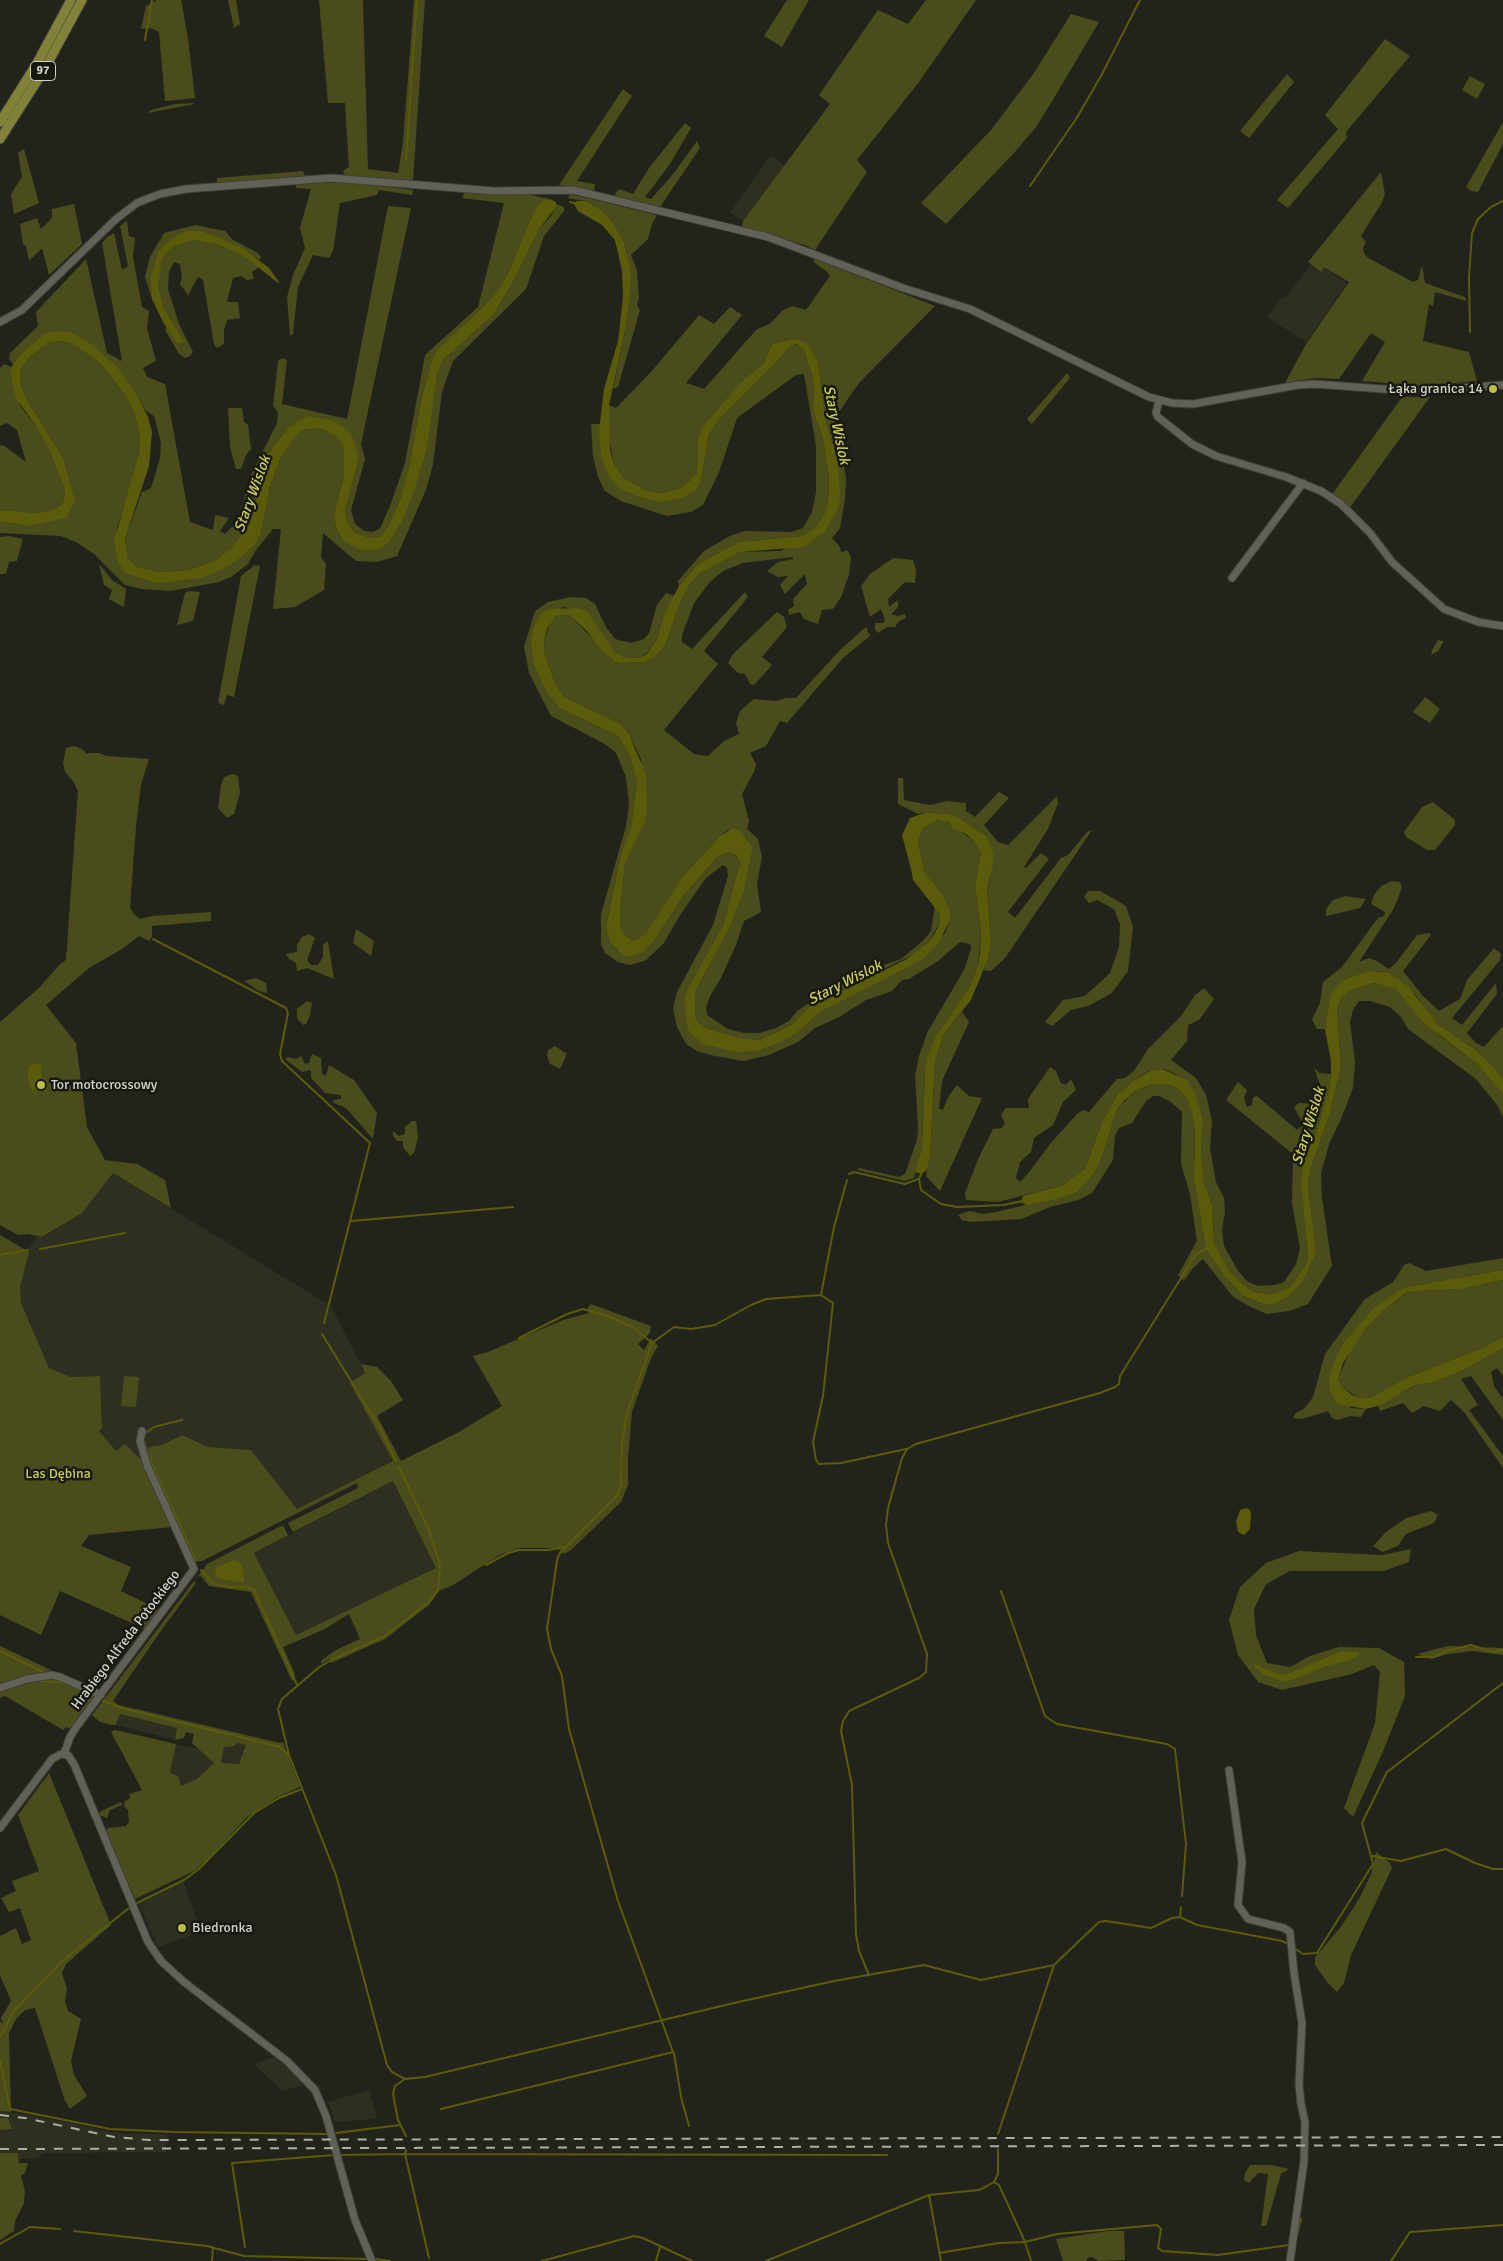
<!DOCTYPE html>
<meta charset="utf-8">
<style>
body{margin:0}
canvas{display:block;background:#22231b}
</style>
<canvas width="1503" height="2261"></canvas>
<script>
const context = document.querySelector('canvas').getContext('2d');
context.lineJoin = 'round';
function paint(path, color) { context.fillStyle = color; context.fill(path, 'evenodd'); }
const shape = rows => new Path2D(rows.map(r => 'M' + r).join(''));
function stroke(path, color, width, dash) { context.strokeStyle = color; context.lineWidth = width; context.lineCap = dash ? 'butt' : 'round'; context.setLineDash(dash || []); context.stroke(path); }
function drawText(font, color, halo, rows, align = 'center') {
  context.font = font + ' Signika,sans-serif'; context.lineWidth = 5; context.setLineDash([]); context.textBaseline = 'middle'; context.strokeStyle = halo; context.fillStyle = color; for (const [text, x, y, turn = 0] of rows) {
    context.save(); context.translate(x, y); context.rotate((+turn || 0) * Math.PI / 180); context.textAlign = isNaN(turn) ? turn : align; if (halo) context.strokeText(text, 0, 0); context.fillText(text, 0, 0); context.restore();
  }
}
paint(shape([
 [771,155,784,166,743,221,730,212],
 [1311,265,1320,272,1324,267,1347,283,1306,342,1267,317,1282,297,1285,298],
 [113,1173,331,1306,365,1373,351,1383,393,1461,297,1509,251,1450,208,1447,182,1435,162,1445,153,1446,142,1452,140,1459,116,1452,99,1431,102,1428,100,1376,71,1377,49,1368,21,1303,20,1287,26,1251,37,1237,43,1237,82,1213],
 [393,1481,436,1568,296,1635,254,1553],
 [120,1714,178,1728,175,1740,116,1725],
 [237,1743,246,1745,239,1764,221,1763,224,1747,234,1746],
 [176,1744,200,1749,215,1763,197,1779,181,1786,170,1773],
 [183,1881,201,1932,158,1947,139,1904],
 [274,2057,294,2074,303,2085,282,2091,254,2064],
 [369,2090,377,2119,335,2122,328,2102],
 [0,2111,28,2115,122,2134,167,2134,166,2152,43,2153,37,2158,0,2160]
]), '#2e2f21');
paint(shape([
 [157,0,181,0,188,38,195,98,165,101,159,32,151,28,141,29,146,6],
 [228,0,236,0,240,24,234,28],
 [319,0,363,0,368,169,398,173,403,142,414,0,425,0,413,181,345,175,343,171,349,167,345,103,328,103],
 [787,0,809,0,782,47,764,36],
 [926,0,976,0,919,82,857,160,867,172,815,250,805,245,742,227,743,221,830,104,819,95,878,10,908,24],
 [1071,14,1099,22,1054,98,1036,127,1014,153,946,224,921,203,991,130,1034,73],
 [1385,39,1410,56,1346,132,1347,138,1288,208,1277,200,1338,129,1325,115],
 [1287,74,1294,82,1249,138,1240,131],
 [1470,76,1485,84,1477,99,1462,90],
 [623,89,632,96,577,181,595,184,594,191,559,185],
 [193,103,195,104,148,113,151,110,175,104],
 [1503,122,1503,144,1478,192,1471,191,1466,187],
 [685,123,691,128,670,164,645,197,651,199,674,173,697,141,700,148,660,207,614,196,619,189,633,194,649,168],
 [24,149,39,203,14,214,11,194,22,177,18,153],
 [303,171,305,176,217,183,217,178],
 [1381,172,1385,194,1381,204,1361,236,1366,242,1363,248,1364,253,1368,258,1413,282,1418,280,1422,265,1425,283,1465,297,1466,301,1435,292,1433,306,1429,304,1423,341,1469,352,1477,381,1424,386,1362,381,1385,342,1371,333,1339,379,1314,378,1285,383,1306,344,1349,282,1324,267,1321,272,1308,262],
 [296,183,358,183,413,190,412,195,379,190,377,195,340,203,333,251,329,258,313,255,298,287,293,334,290,336,287,297,293,275,305,248,300,228,311,189,296,188],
 [465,192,521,193,550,199,542,201,535,209,509,271,498,290,486,304,437,350,432,360,421,400,410,463,400,500,388,527,381,536,371,538,355,533,348,524,345,511,359,458,334,421,289,427,267,455,250,524,230,549,214,561,188,570,161,572,137,567,128,560,125,539,142,492,151,488,160,458,161,443,154,416,145,410,139,399,72,333,23,352,13,364,9,359,10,353,38,326,36,312,86,259,107,353,122,361,102,243,107,237,114,233,122,270,128,266,120,226,127,221,129,236,135,238,133,257,142,307,149,311,147,328,156,361,143,368,147,377,165,384,190,522,213,530,215,515,229,518,220,531,225,534,238,521,251,475,277,423,278,412,273,406,278,361,282,358,287,360,282,404,347,419,388,206,411,208,361,444,365,459,351,510,355,524,364,531,373,532,380,528,390,506,405,463,425,355,478,307,504,203,462,198],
 [570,194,657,215,652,224,648,239,631,255,637,270,639,298,637,305,640,310,618,387,613,389,626,327,628,306,629,263,624,242,614,226,585,201,568,198],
 [74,204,82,244,49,275,42,248,29,261,26,246,23,244,20,224,37,218,41,229,52,218,52,209],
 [556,204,564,207,564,211,544,236,526,289,453,361,442,392,433,464,426,490,397,556,377,562,356,561,323,533,321,557,326,564,324,590,295,607,273,609,281,529,273,529,256,550,248,564,231,577,219,582,170,591,142,589,125,585,94,554,76,542,61,536,0,533,0,522,29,526,71,510,62,456,27,400,21,385,20,372,23,365,31,356,49,342,62,341,73,344,100,363,124,393,134,412,140,436,139,454,131,488,117,527,125,573,200,578,261,533,270,487,280,459,293,439,303,430,315,428,325,430,337,437,344,447,344,474,334,515,336,528,343,540,390,541,403,520,413,495,437,373,444,359,493,315,513,282,539,229,551,216],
 [195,225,225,231,233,240,258,253,261,257,260,260,229,242,174,237,150,279,152,299,145,277,150,257,164,233],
 [194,240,217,244,248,259,259,267,252,272,254,279,246,280,242,276,233,278,227,302,238,302,240,318,227,320,224,330,224,344,217,348,214,344,203,280,198,277,188,295,180,284,182,278,180,264,174,262,169,272,168,289,179,324,193,352,190,356,185,358,179,354,165,330,167,327,176,342,182,337,164,309,158,286,159,277,162,260,167,252,174,246],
 [816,259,935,306,859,383,834,419,846,477,845,499,840,528,832,538,840,547,841,552,848,550,851,558,849,575,841,597,833,609,822,610,818,624,804,619,800,612,789,615,788,610,794,606,793,599,807,584,805,574,785,594,780,585,788,576,778,577,767,571,778,562,793,559,793,557,743,563,723,571,710,582,694,603,682,635,682,642,692,649,745,592,748,597,704,651,718,664,664,730,694,754,708,756,724,741,739,734,736,723,740,711,754,699,776,701,786,698,796,698,841,649,866,627,870,636,843,658,787,723,780,721,766,746,750,753,756,764,754,772,742,794,749,821,747,829,758,839,762,857,757,884,761,912,744,921,736,945,720,980,711,994,706,1007,707,1015,728,1029,744,1033,760,1033,776,1028,789,1021,797,1011,824,993,862,973,901,959,924,940,931,931,935,906,939,913,940,922,927,944,916,953,810,1006,791,1025,760,1040,739,1038,703,1027,696,1019,695,1006,696,990,731,925,744,891,753,848,728,830,721,835,683,876,646,933,637,939,632,940,625,935,621,928,620,910,625,864,644,824,641,759,629,734,621,724,564,697,555,683,545,655,544,642,551,620,555,616,569,615,618,663,645,662,665,645,680,603,688,587,699,574,740,552,780,551,826,530,838,461,826,422,818,362,792,339,772,344,763,364,742,381,698,439,697,473,683,487,662,493,645,490,624,478,614,464,608,433,609,405,616,408,651,372,699,315,714,324,730,307,742,315,686,383,704,389,757,329,770,324,783,310,793,306,806,310,830,276,826,271,816,264,813,261],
 [797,344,804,350,811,372,814,386,814,413,823,439,829,477,828,502,825,513,817,525,803,536,739,542,699,563,679,586,678,581,704,551,730,536,744,531,791,532,803,528,812,512,816,492,816,446,804,374,796,375,737,418,719,472,703,505,691,512,667,516,621,501,605,491,598,477,593,456,591,424,600,424,601,457,629,493,661,502,701,481,709,434,718,421,777,362,790,346],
 [4,364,12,367,10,373,21,407,36,426,50,452,63,484,65,494,63,502,60,506,51,510,37,513,0,510,0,446,3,445,26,462,17,430,7,423,0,426,0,368],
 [1067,373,1070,378,1032,424,1027,419],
 [1402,397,1430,397,1349,509,1331,496],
 [228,408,242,408,244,422,248,425,251,449,246,455,241,469,236,469,230,447],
 [9,536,23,539,17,561,9,562,6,574,0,574,0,537],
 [893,558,913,560,916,570,915,583,905,582,888,599,889,607,898,600,898,607,891,614,898,616,905,614,906,618,899,621,895,627,887,627,878,633,875,630,875,623,883,623,885,620,881,609,870,617,861,586,870,574],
 [99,564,112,580,126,589,124,607,109,599,112,590,104,585],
 [255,565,260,566,234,697,227,695,224,705,218,703,241,576],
 [188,591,200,592,193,621,177,625,185,593],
 [666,593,674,596,664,614,657,639,647,653,638,658,624,657,615,652,586,611,562,607,534,626,561,709,618,736,630,756,637,782,631,829,621,854,606,925,610,943,618,951,654,941,683,896,718,856,730,852,737,856,740,863,723,925,689,986,688,1030,736,1052,799,1031,821,1011,833,1004,905,969,945,933,950,920,950,910,925,873,918,842,923,828,930,822,943,819,974,841,981,853,975,885,981,930,978,966,969,988,935,1037,927,1057,925,1070,922,1148,914,1178,905,1181,857,1170,859,1168,899,1177,905,1174,917,1140,918,1128,915,1076,919,1056,928,1031,964,970,971,949,970,944,960,942,938,961,909,979,902,980,892,991,866,1000,839,1017,815,1028,798,1042,769,1055,744,1061,710,1055,697,1051,686,1044,677,1027,673,1009,677,992,713,925,728,876,727,868,723,865,706,878,680,915,664,943,645,961,630,965,618,962,605,953,601,944,601,914,626,826,629,804,626,777,616,753,605,744,551,716,529,673,524,647,535,611,548,602,570,597,586,598,595,604,606,627,615,639,631,643,644,639,649,633,657,605],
 [777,612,784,617,787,627,762,657,772,665,754,685,750,684,745,674,738,673,728,663,733,654],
 [1438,640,1443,641,1443,643,1438,651,1431,655,1432,650],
 [1425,697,1440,709,1430,723,1413,712],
 [74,746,82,749,87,754,89,753,99,753,107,756,149,759,141,785,136,826,130,908,134,914,140,919,152,916,211,912,211,921,152,926,152,937,149,941,139,936,122,949,89,968,46,1005,76,1043,87,1127,105,1160,137,1164,165,1180,171,1208,113,1173,82,1213,42,1237,28,1234,18,1235,0,1225,0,1022,39,988,60,964,66,960,78,791,73,781,65,772,63,763,66,748],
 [233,774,238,776,240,793,234,814,227,818,218,808,221,785,224,777],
 [898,778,903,778,904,800,930,805,947,801,966,803,966,811,975,817,999,792,1009,798,984,825,998,842,1008,845,1057,796,1058,803,1048,829,1024,867,1026,868,1041,853,1049,859,1008,912,1015,918,1061,858,1068,855,1087,832,1092,830,1005,958,991,971,984,970,991,944,987,889,990,878,986,836,955,815,927,812,918,814,898,804],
 [1433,802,1455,820,1455,825,1435,850,1427,850,1406,837,1404,832,1422,807],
 [1392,881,1400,882,1402,888,1394,908,1359,962,1369,958,1377,961,1389,969,1396,963,1417,935,1429,933,1431,935,1403,971,1423,996,1439,1011,1460,999,1467,980,1494,948,1501,954,1500,960,1452,1018,1462,1025,1496,983,1497,994,1467,1033,1476,1043,1484,1047,1503,1026,1503,1079,1477,1051,1436,1023,1427,1014,1416,995,1378,971,1329,1003,1325,1029,1317,1029,1312,1019,1320,1003,1323,982,1342,967,1372,926,1378,918,1384,916,1385,912,1371,904,1374,895,1381,886],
 [1088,891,1100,891,1126,906,1133,927,1128,971,1112,993,1088,1006,1071,1010,1052,1026,1045,1022,1063,1000,1085,996,1110,973,1119,947,1120,924,1114,909,1097,900,1089,903,1084,897],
 [1345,896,1366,899,1360,908,1326,916,1326,909,1333,900],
 [356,929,374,941,371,956,353,943],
 [309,934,315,938,307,960,311,965,318,965,323,957,323,945,328,941,334,979,307,968,297,971,296,963,289,959,286,954,297,952,297,945,302,937],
 [256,978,266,983,267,993,259,991,244,981],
 [1375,983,1396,989,1439,1035,1477,1064,1503,1094,1503,1117,1497,1105,1476,1079,1408,1029,1401,1017,1390,1007,1370,1001,1359,1001,1353,1010,1350,1022,1355,1062,1353,1088,1341,1119,1329,1144,1321,1173,1322,1198,1332,1266,1308,1304,1289,1311,1267,1314,1251,1307,1233,1297,1203,1259,1193,1268,1184,1281,1178,1275,1197,1241,1190,1194,1181,1164,1182,1112,1171,1102,1159,1096,1153,1096,1146,1101,1132,1123,1119,1128,1115,1135,1113,1160,1092,1193,1078,1200,1050,1207,1021,1219,972,1222,962,1220,958,1215,969,1211,983,1214,996,1212,1076,1193,1094,1174,1102,1157,1117,1109,1135,1091,1151,1084,1166,1084,1177,1088,1186,1097,1192,1113,1195,1131,1194,1178,1206,1249,1224,1276,1245,1297,1262,1304,1274,1304,1285,1299,1297,1288,1305,1278,1316,1253,1308,1185,1310,1170,1330,1113,1341,1067,1337,1010,1341,998,1351,990],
 [1204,988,1214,999,1199,1020,1188,1025,1187,1041,1171,1060,1196,1078,1206,1095,1212,1121,1210,1148,1216,1182,1224,1198,1225,1213,1222,1229,1224,1246,1238,1271,1248,1282,1258,1286,1274,1285,1284,1282,1296,1264,1300,1248,1292,1203,1293,1154,1226,1100,1238,1082,1247,1090,1244,1098,1247,1107,1252,1105,1253,1097,1257,1096,1297,1130,1304,1125,1294,1107,1299,1103,1312,1104,1317,1101,1320,1085,1314,1067,1319,1073,1331,1074,1331,1082,1317,1130,1304,1161,1306,1235,1308,1255,1305,1266,1290,1287,1271,1294,1254,1292,1240,1282,1228,1269,1214,1243,1212,1205,1204,1183,1201,1149,1203,1121,1176,1074,1163,1069,1150,1070,1132,1082,1117,1095,1102,1122,1085,1169,1077,1177,1064,1185,998,1202,966,1200,965,1193,979,1157,993,1129,1002,1128,1005,1123,1001,1115,1006,1108,1029,1108,1028,1099,1050,1067,1056,1071,1061,1083,1066,1085,1071,1079,1076,1090,1063,1102,1053,1125,1034,1138,1031,1152,1020,1162,1016,1178,1020,1182,1030,1171,1050,1144,1077,1114,1083,1110,1089,1112,1117,1079,1125,1078,1134,1071,1148,1049,1181,1016,1195,995],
 [307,1001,312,1003,310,1015,306,1024,303,1025,297,1018,297,1009],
 [962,1012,969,1022,942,1081,939,1109,943,1110,948,1097,957,1085,969,1096,982,1098,940,1191,926,1176,930,1157,935,1060,944,1034],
 [555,1046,567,1054,560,1069,550,1064,547,1056,548,1050],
 [312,1054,321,1058,322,1074,326,1076,329,1065,354,1080,377,1113,373,1139,346,1108,334,1103,333,1100,341,1099,341,1095,325,1093,311,1078,311,1070,302,1072,285,1059,288,1057,296,1059,301,1056,305,1064,309,1063],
 [412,1121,416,1121,418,1137,414,1153,410,1156,403,1147,403,1141,397,1141,393,1136,393,1131,399,1136,405,1134,405,1127],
 [0,1235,29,1252,20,1287,21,1303,49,1368,71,1377,100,1376,102,1428,99,1431,116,1451,125,1444,140,1459,142,1458,172,1527,89,1535,81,1546,131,1567,121,1591,160,1610,145,1629,60,1591,41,1635,0,1615],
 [1503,1258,1503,1270,1405,1287,1343,1344,1329,1377,1351,1408,1366,1409,1361,1417,1350,1416,1338,1420,1332,1418,1328,1411,1302,1419,1293,1418,1296,1413,1304,1409,1313,1397,1325,1354,1365,1299,1393,1282,1404,1265,1409,1263,1426,1271],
 [1503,1280,1503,1337,1484,1347,1408,1377,1369,1398,1359,1398,1343,1388,1338,1378,1351,1349,1366,1328,1384,1310,1407,1293,1417,1291,1461,1289],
 [591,1304,651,1326,650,1333,638,1344,644,1350,651,1338,658,1346,651,1358,632,1412,628,1458,628,1485,621,1502,571,1550,564,1554,557,1548,520,1548,501,1554,453,1585,439,1591,429,1605,385,1639,331,1663,329,1659,322,1664,321,1661,334,1651,360,1639,349,1614,325,1629,283,1647,294,1672,295,1679,292,1681,251,1592,209,1586,200,1575,194,1581,196,1583,155,1639,113,1701,119,1705,280,1743,283,1742,300,1787,278,1797,248,1816,207,1860,194,1871,135,1899,106,1831,108,1828,126,1826,129,1822,128,1810,124,1806,125,1801,130,1798,129,1794,142,1790,111,1732,115,1730,176,1744,170,1773,178,1776,181,1786,197,1779,214,1763,192,1743,194,1734,186,1732,184,1738,175,1740,177,1728,120,1714,116,1725,111,1725,100,1722,92,1715,207,1564,281,1526,284,1527,288,1535,254,1553,296,1635,436,1568,393,1481,293,1532,288,1523,358,1488,357,1483,202,1561,195,1562,145,1450,153,1446,162,1445,182,1435,208,1447,251,1450,297,1509,393,1461,350,1383,365,1373,361,1364,377,1367,391,1381,403,1400,377,1416,401,1461,459,1432,502,1406,473,1356,488,1352,563,1320,589,1313,588,1307],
 [237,1743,246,1745,239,1764,221,1763,224,1747,234,1746],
 [1503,1348,1503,1376,1497,1368,1491,1372,1494,1386,1503,1399,1503,1420,1471,1376,1461,1379,1478,1405,1469,1410,1503,1456,1503,1468,1464,1412,1451,1400,1440,1411,1424,1406,1412,1413,1403,1403,1380,1411,1378,1406,1416,1385,1431,1383,1460,1372],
 [124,1376,139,1377,136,1407,121,1406],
 [1431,1511,1438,1515,1434,1523,1406,1534,1398,1546,1382,1552,1373,1546,1386,1532,1406,1518],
 [1411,1549,1409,1562,1384,1571,1290,1571,1266,1584,1254,1609,1256,1635,1267,1663,1290,1667,1310,1656,1339,1647,1379,1648,1404,1662,1405,1696,1384,1749,1353,1817,1344,1808,1375,1723,1380,1672,1374,1665,1352,1674,1282,1690,1258,1682,1238,1655,1229,1620,1240,1587,1266,1563,1299,1551,1382,1555],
 [0,1646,51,1670,0,1684],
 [1448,1646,1503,1648,1503,1655,1473,1651,1448,1654,1431,1659,1417,1654],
 [58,1678,94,1693,94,1699,71,1729,66,1727,63,1730,5,1696,0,1698,0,1690,33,1679],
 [49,1773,111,1925,66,1964,62,1973,67,1989,65,2002,68,2011,81,2019,71,2061,74,2075,87,2096,70,2109,65,2101,35,2008,25,2010,16,2019,9,2033,11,2112,0,2111,0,2021,3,2024,1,2018,11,2001,0,1975,0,1936,16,1928,22,1944,31,1940,20,1908,9,1912,1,1898,16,1891,12,1881,39,1871,18,1815],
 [121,1802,122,1805,110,1810,107,1818,99,1815,99,1812],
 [1376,1852,1390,1863,1392,1868,1351,1955,1344,1983,1337,1992,1328,1983,1315,1965,1315,1957,1340,1928,1359,1899,1371,1874],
 [0,2118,8,2118,12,2129,0,2130],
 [0,2153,18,2153,19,2163,28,2163,25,2173,21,2176,25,2191,24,2203,15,2221,14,2231,0,2240],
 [1250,2165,1271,2165,1289,2169,1281,2174,1266,2226,1261,2226,1268,2174,1258,2173,1249,2183,1244,2180,1245,2173],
 [1107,2231,1124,2231,1125,2260,1098,2261,1092,2257,1087,2258,1087,2261,1063,2261,1056,2239]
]), '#4b4c1b');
paint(shape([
 [550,199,556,202,556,207,539,229,513,282,493,315,444,359,437,373,427,447,413,495,403,520,390,541,384,546,376,550,359,549,343,540,336,528,334,515,344,474,344,447,337,437,325,430,315,428,303,430,293,439,280,459,270,487,261,533,255,544,236,561,217,572,200,578,157,583,125,573,118,561,114,541,139,454,140,436,134,412,124,393,100,363,73,344,62,341,49,342,31,356,23,365,20,372,21,385,27,400,62,456,75,501,66,518,29,526,0,522,0,510,37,513,51,510,60,506,63,502,65,494,63,484,50,452,36,426,16,398,10,373,13,364,23,352,46,333,61,331,72,333,91,344,118,368,139,399,148,417,152,432,149,466,125,539,128,559,137,567,161,572,188,570,214,561,230,549,250,524,267,455,289,427,308,416,334,421,347,430,354,440,359,458,345,511,348,524,355,533,371,538,381,536,388,527,400,500,410,463,421,400,432,360,437,350,486,304,498,290,509,271,535,209,542,201],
 [577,201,585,201,602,211,614,225,624,242,629,263,631,279,626,327,609,405,610,450,614,464,624,478,645,490,662,493,683,487,697,473,698,439,702,428,742,381,763,364,772,344,792,339,800,340,808,345,818,362,826,422,838,461,840,496,838,509,825,531,804,547,740,552,699,574,688,587,680,603,665,645,655,656,645,662,618,663,603,652,587,631,569,615,555,616,547,629,544,642,545,655,555,683,564,697,621,724,629,734,646,775,647,810,644,824,625,864,620,910,621,928,625,935,632,940,637,939,646,933,683,876,721,835,734,828,739,830,753,848,744,891,731,925,696,990,695,1006,696,1019,703,1027,739,1038,760,1040,791,1025,810,1006,905,960,927,944,935,933,940,922,939,913,913,880,911,869,902,835,910,818,927,812,955,815,986,836,993,853,993,865,987,889,991,944,987,961,971,1000,944,1034,935,1060,930,1157,927,1170,921,1174,915,1172,922,1148,925,1070,927,1057,935,1037,969,988,978,966,980,953,981,930,975,885,981,853,974,841,966,834,954,829,948,822,937,820,923,828,918,842,925,873,943,896,950,910,950,920,936,947,924,958,905,969,821,1011,799,1031,783,1041,756,1051,736,1052,703,1044,688,1030,685,1011,685,998,689,986,723,925,740,863,737,856,730,852,718,856,683,896,654,941,643,952,631,956,623,955,610,943,606,926,621,854,631,828,637,782,630,756,618,736,561,709,546,691,534,664,531,640,534,626,541,614,548,609,577,608,586,610,615,652,624,657,638,658,647,654,657,639,664,614,679,586,699,563,739,542,803,536,817,525,825,513,828,502,829,477,823,439,814,413,814,386,811,372,804,350,797,344,790,346,777,362,718,421,709,434,701,481,695,491,683,498,661,502,636,496,618,487,609,476,601,457,599,431,604,389,618,341,623,297,622,271,615,240,602,225,578,211,574,204],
 [187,231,200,231,215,236,244,249,269,268,279,282,278,283,248,259,217,244,194,240,174,246,167,252,162,260,158,286,164,309,182,337,183,343,176,342,163,322,152,299,150,279,159,251,174,237],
 [1369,971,1388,973,1408,986,1436,1023,1477,1051,1495,1069,1503,1079,1503,1094,1477,1064,1423,1022,1396,989,1374,983,1351,990,1341,998,1337,1010,1341,1067,1330,1113,1310,1170,1308,1185,1316,1253,1305,1278,1297,1288,1285,1299,1274,1304,1263,1304,1245,1297,1224,1276,1206,1249,1194,1178,1195,1131,1192,1113,1186,1097,1177,1088,1166,1084,1151,1084,1135,1091,1125,1100,1117,1109,1102,1157,1094,1174,1076,1193,1049,1201,1026,1205,1021,1202,1023,1196,1064,1185,1085,1169,1102,1122,1117,1095,1132,1082,1151,1070,1162,1069,1187,1080,1195,1093,1203,1121,1201,1149,1204,1183,1212,1205,1214,1243,1228,1269,1240,1282,1254,1292,1271,1294,1290,1287,1305,1266,1308,1255,1301,1178,1304,1161,1317,1130,1331,1082,1331,1061,1325,1029,1329,1003,1332,992,1342,981],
 [34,1063,41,1065,42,1083,38,1090,31,1090,27,1074,29,1067],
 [1503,1270,1503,1280,1461,1289,1417,1291,1406,1293,1384,1310,1366,1328,1343,1363,1338,1379,1343,1388,1352,1395,1359,1398,1369,1398,1408,1377,1484,1347,1503,1337,1503,1348,1460,1372,1431,1383,1415,1385,1381,1405,1366,1409,1338,1404,1330,1391,1329,1377,1335,1360,1343,1344,1374,1308,1405,1287],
 [1246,1508,1250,1510,1251,1513,1250,1529,1244,1535,1238,1532,1236,1522,1240,1510],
 [234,1560,239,1562,243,1568,244,1582,220,1579,216,1576,215,1568],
 [1340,1652,1352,1652,1358,1653,1359,1655,1351,1660,1326,1666,1293,1680,1282,1681,1264,1675,1253,1665,1255,1664,1277,1674,1285,1675]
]), '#5b5c0b');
stroke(shape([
 [145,40,152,0],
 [406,160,417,0],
 [1030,186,1076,119,1101,76,1140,0],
 [570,202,577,204],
 [1470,332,1469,277,1472,233,1478,219,1491,207,1503,201],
 [153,939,286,1008,288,1013,280,1054,282,1061,370,1143,324,1323],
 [922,1172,919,1179,921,1190,941,1204,957,1207,1003,1205,1023,1201],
 [849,1174,854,1172,905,1184,918,1179],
 [351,1221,513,1207],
 [40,1249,125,1233],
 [0,1255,28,1250],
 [821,1295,833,1303,823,1396,813,1442,816,1460,819,1464,841,1463,906,1449],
 [322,1334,380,1428,396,1461],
 [519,1338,567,1314,583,1309,608,1316,634,1328,652,1343],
 [182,1420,154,1427,144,1434,144,1440,148,1455,196,1561],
 [399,1467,429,1530,440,1565,438,1590,430,1601,385,1636,333,1659,318,1668,282,1699,278,1709,289,1755,336,1875,387,2065,392,2072,405,2079],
 [486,1565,508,1553,519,1550,548,1550,565,1547],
 [201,1570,212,1583,229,1587,248,1587,254,1590,297,1685],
 [1001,1591,1045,1716,1057,1724,1167,1744,1175,1749,1186,1844,1182,1896],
 [0,1651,45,1673],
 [1416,1657,1434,1657,1446,1651,1471,1645,1493,1652,1503,1650],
 [38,1681,62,1682,93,1695],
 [103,1701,122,1708,272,1745,280,1747,289,1755],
 [1372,1856,1401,1861,1446,1849,1475,1863,1493,1869,1503,1869],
 [137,1903,184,1880,199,1869,254,1813,279,1798,302,1789],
 [1180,1917,1181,1907],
 [1294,1948,1303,1954,1317,1953,1373,1864,1362,1823,1387,1772,1503,1683],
 [869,1975,859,1951,856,1934,852,1785,841,1731,843,1721,849,1711,919,1678,926,1672,927,1654,888,1543,886,1525,888,1508,902,1458,907,1449,916,1444,1100,1393,1115,1387,1119,1384,1120,1376,1196,1254,1208,1248],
 [0,2037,14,2011,61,1962,129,1908],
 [674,2053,681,2097,689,2126],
 [0,2061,10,2109,110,2129,174,2132,326,2134],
 [441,2109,673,2052,618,1901,569,1729,562,1676,551,1649,547,1629,557,1561,559,1554,618,1495,621,1483,622,1441,628,1410,652,1343,674,1327,691,1329,715,1325,751,1305,766,1299,821,1295,834,1227,847,1180],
 [336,2133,400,2125],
 [998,2134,1054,1965,1099,1922,1106,1921,1151,1928,1172,1918,1180,1917,1197,1925,1282,1941,1288,1944],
 [406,2136,398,2120,393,2094,395,2086,405,2079,425,2077,734,2003,834,1981,924,1965,981,1980,1054,1965],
 [339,2155,405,2154,406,2150],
 [994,2182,999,2185,1025,2242,1031,2261],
 [929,2195,941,2261],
 [74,2231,207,2246,244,2256,368,2259],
 [0,2244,30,2227,60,2229],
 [1295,2244,1301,2219],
 [245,2247,232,2163,334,2155],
 [939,2253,999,2243,1025,2242,1057,2234,1157,2225,1161,2229,1158,2248,1162,2251,1218,2255,1289,2245],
 [429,2258,405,2154,887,2155],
 [376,2259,390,2261],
 [212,2261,213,2247],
 [542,2261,634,2236,643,2238,692,2261],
 [656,2261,660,2247],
 [766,2261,929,2195,979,2190,987,2186,994,2182,998,2174,998,2149],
 [1391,2261,1410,2232,1503,2225]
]), '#5b5c0b', 2);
const minor = shape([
 [0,322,22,310,116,219,137,203,147,199,160,194,186,189,331,178,494,191,573,190,768,237,903,288,970,309,1149,397,1172,403,1193,404,1298,385,1314,384,1411,391,1503,385],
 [1159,400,1156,413,1158,417,1192,444,1216,456,1286,477,1321,491,1341,504,1370,533,1392,562,1444,609,1478,622,1503,626],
 [1232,578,1303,483],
 [0,1688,27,1679,52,1675,60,1677,101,1695],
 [64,1754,70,1737,77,1726,194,1569,147,1465,140,1441,142,1431],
 [1229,1770,1242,1862,1238,1905,1248,1919,1284,1928,1290,1932,1294,1973,1302,2023,1299,2084,1301,2104,1305,2122,1304,2161,1290,2261],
 [0,1828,52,1759,61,1754,68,1755,74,1764,148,1942,161,1961,184,1982,287,2061,315,2090,326,2116,355,2220,372,2261]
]);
const major = shape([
 [0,122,36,65,71,0],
 [0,139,44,70,82,0]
]);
stroke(minor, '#3f3f39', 9);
stroke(major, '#3f3f39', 11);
stroke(minor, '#616158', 7);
stroke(major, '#818139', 9);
stroke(shape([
 [0,2115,25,2118,114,2137,149,2140,1503,2137],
 [0,2149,1503,2145]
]), '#adaea7', 2, [9, 9]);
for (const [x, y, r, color] of [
 [1493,389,5,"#bdbf43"],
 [41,1085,5,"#bdbf43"],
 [182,1928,5,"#bdbf43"]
]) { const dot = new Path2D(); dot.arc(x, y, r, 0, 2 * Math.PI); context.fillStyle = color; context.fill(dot); stroke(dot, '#191911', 2); }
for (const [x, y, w] of [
 [43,71,25]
]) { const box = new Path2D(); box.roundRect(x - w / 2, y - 9.5, w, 19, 4); context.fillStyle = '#191911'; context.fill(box); stroke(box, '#d1d2cc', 1); }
drawText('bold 12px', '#d1d2cc', null, [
 ["97",43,71]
]);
drawText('14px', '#d1d2cc', '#191911', [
 ["Łąka granica 14",1483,389,"right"],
 ["Tor motocrossowy",51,1085],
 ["Biedronka",192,1928]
], 'left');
drawText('14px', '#cacc4b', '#191911', [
 ["Las Dębina",58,1474]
]);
drawText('14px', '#d1d2cc', '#191911', [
 ["Hrabiego Alfreda Potockiego",126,1640,-53]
]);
drawText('italic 15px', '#ced150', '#191911', [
 ["Stary Wislok",836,425,78],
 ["Stary Wislok",253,494,-70],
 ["Stary Wislok",845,983,-27],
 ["Stary Wislok",1309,1126,-73]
]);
</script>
